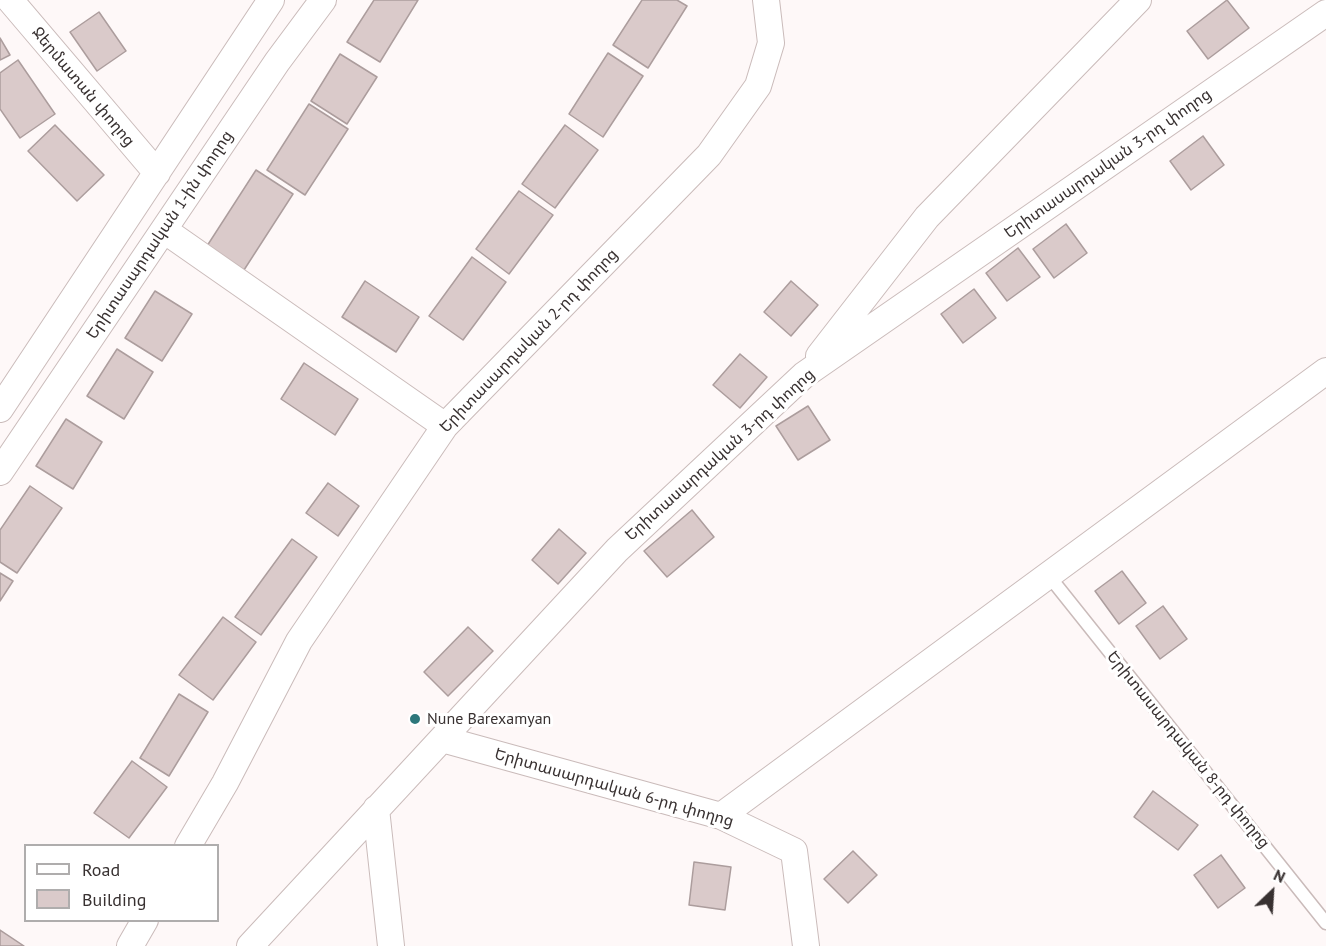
<!DOCTYPE html>
<meta charset="utf-8">
<style>
body{margin:0}
#map{position:relative;width:1326px;height:946px;overflow:hidden;background:#fef8f8;font-family:"PT Sans",sans-serif}
canvas{display:block}
.legend{position:absolute;left:24px;top:844px;width:195px;height:78px;box-sizing:border-box;background:#fff;border:2px solid #afadad;margin:0;padding:8px 10px;list-style:none;font-size:18px;color:#383131}
.legend li{display:flex;align-items:center;gap:12px;height:30px}
.legend b{width:30px;border:2px solid #afadad}
.north{position:absolute;left:1242px;top:862px;width:60px;height:60px;-webkit-text-stroke:4px #fff;paint-order:stroke;rotate:25deg;font-size:16px;font-weight:700;line-height:24px;text-align:center;color:#383131}
.north::after{content:'';display:block;margin:auto;width:21px;height:27px;background:#383131;clip-path:polygon(50% 0,100% 100%,50% 72%,0 100%)}
</style>
<div id="map">
<canvas width="1326" height="946"></canvas>
<ul class="legend">
<li><b style="height:8px;background:#fff"></b>Road</li>
<li><b style="height:16px;background:#dacaca"></b>Building</li>
</ul>
<div class="north">N</div>
</div>
<script>
const context = document.querySelector('canvas').getContext('2d');
context.lineJoin = 'round';
function paint(path, color) { context.fillStyle = color; context.fill(path, 'evenodd'); }
const shape = rows => new Path2D(rows.map(r => 'M' + r).join(''));
function stroke(path, color, width, dash) { context.strokeStyle = color; context.lineWidth = width; context.lineCap = dash ? 'butt' : 'round'; context.setLineDash(dash || []); context.stroke(path); }
function drawText(font, color, halo, rows, align = 'center') {
  context.font = font + ' "PT Sans","Noto Sans Armenian",sans-serif'; context.lineWidth = 6; context.setLineDash([]); context.textBaseline = 'middle'; context.strokeStyle = halo; context.fillStyle = color; for (const [text, x, y, turn = 0] of rows) {
    context.save(); context.translate(x, y); context.rotate((+turn || 0) * Math.PI / 180); context.textAlign = isNaN(turn) ? turn : align; if (halo) context.strokeText(text, 0, 0); context.fillText(text, 0, 0); context.restore();
  }
}
const building = shape([
 [374,0,418,0,380,62,347,42,374,0],
 [642,0,677,0,687,6,648,68,613,45,642,0],
 [1227,0,1249,28,1208,59,1187,31,1227,0],
 [99,12,126,51,97,71,70,32,99,12],
 [0,38,10,55,0,60,0,38],
 [608,53,643,76,603,137,569,114,608,53],
 [340,54,377,77,347,124,311,101,340,54],
 [18,60,55,114,20,138,0,109,0,73,18,60],
 [309,104,348,129,305,195,267,170,309,104],
 [55,125,104,175,77,201,28,151,55,125],
 [565,125,598,150,555,208,522,184,565,125],
 [1203,136,1224,165,1191,190,1170,161,1203,136],
 [256,170,293,194,244,270,207,246,256,170],
 [519,191,553,215,509,274,476,249,519,191],
 [1066,224,1087,253,1054,278,1033,249,1066,224],
 [1018,248,1040,277,1007,301,986,273,1018,248],
 [472,257,506,282,463,340,429,316,472,257],
 [365,281,419,317,396,352,342,317,365,281],
 [791,281,818,305,791,336,764,312,791,281],
 [974,289,996,318,963,343,941,314,974,289],
 [155,291,192,314,162,361,125,338,155,291],
 [117,349,153,372,124,419,87,396,117,349],
 [740,354,767,377,740,408,713,385,740,354],
 [304,363,358,399,335,435,281,399,304,363],
 [808,406,830,440,798,460,776,426,808,406],
 [66,419,102,442,73,489,36,466,66,419],
 [328,483,359,506,338,536,306,513,328,483],
 [30,486,62,508,17,573,0,562,0,530,30,486],
 [692,510,714,537,667,577,644,551,692,510],
 [559,529,586,553,558,584,532,560,559,529],
 [292,539,317,557,261,635,235,617,292,539],
 [1122,571,1146,603,1119,624,1095,591,1122,571],
 [0,573,13,581,0,601,0,573],
 [1163,606,1187,639,1160,659,1136,626,1163,606],
 [223,617,256,642,213,700,179,675,223,617],
 [468,627,493,651,448,696,424,672,468,627],
 [179,694,208,712,169,776,140,758,179,694],
 [132,761,167,787,129,838,94,813,132,761],
 [1153,791,1198,825,1178,850,1134,817,1153,791],
 [853,851,877,875,848,903,824,879,853,851],
 [1221,855,1245,888,1218,908,1194,875,1221,855],
 [694,862,731,867,725,910,689,905,694,862],
 [0,930,24,946,0,946,0,930]
]);
paint(building, '#dacaca');
stroke(building, '#ac9d9d', 1.5);
const lane = shape([
 [1049,576,1326,923]
]);
const street = shape([
 [10,0,157,173],
 [164,230,445,426],
 [819,356,927,217,1138,0],
 [0,409,271,0],
 [0,472,277,62,323,0],
 [442,739,721,816,794,851,806,946],
 [376,809,391,946],
 [721,816,1326,371],
 [188,846,225,783,299,641,445,426,709,155,758,86,771,43,766,0],
 [130,946,145,920],
 [250,946,617,550,804,375,1326,13]
]);
stroke(lane, '#cabbba', 15);
stroke(street, '#cabbba', 28);
stroke(lane, '#fff', 12);
stroke(street, '#fff', 26);
for (const [x, y, r, color] of [
 [415,719,6,"#2d777b"]
]) { const dot = new Path2D(); dot.arc(x, y, r, 0, 2 * Math.PI); context.fillStyle = color; context.fill(dot); stroke(dot, '#fff', 2); }
drawText('16px', '#383131', '#fff', [
 ["Ջերմատան փողոց",83,87,50],
 ["Երիտասարդական 3-րդ փողոց",1108,164,-35],
 ["Երիտասարդական 1-ին փողոց",160,235,-56],
 ["Երիտասարդական 2-րդ փողոց",529,341,-46],
 ["Երիտասարդական 3-րդ փողոց",720,455,-42],
 ["Երիտասարդական 8-րդ փողոց",1188,750,51],
 ["Երիտասարդական 6-րդ փողոց",614,788,16]
]);
drawText('16px', '#383131', '#fff', [
 ["Nune Barexamyan",427,719]
], 'left');
</script>
